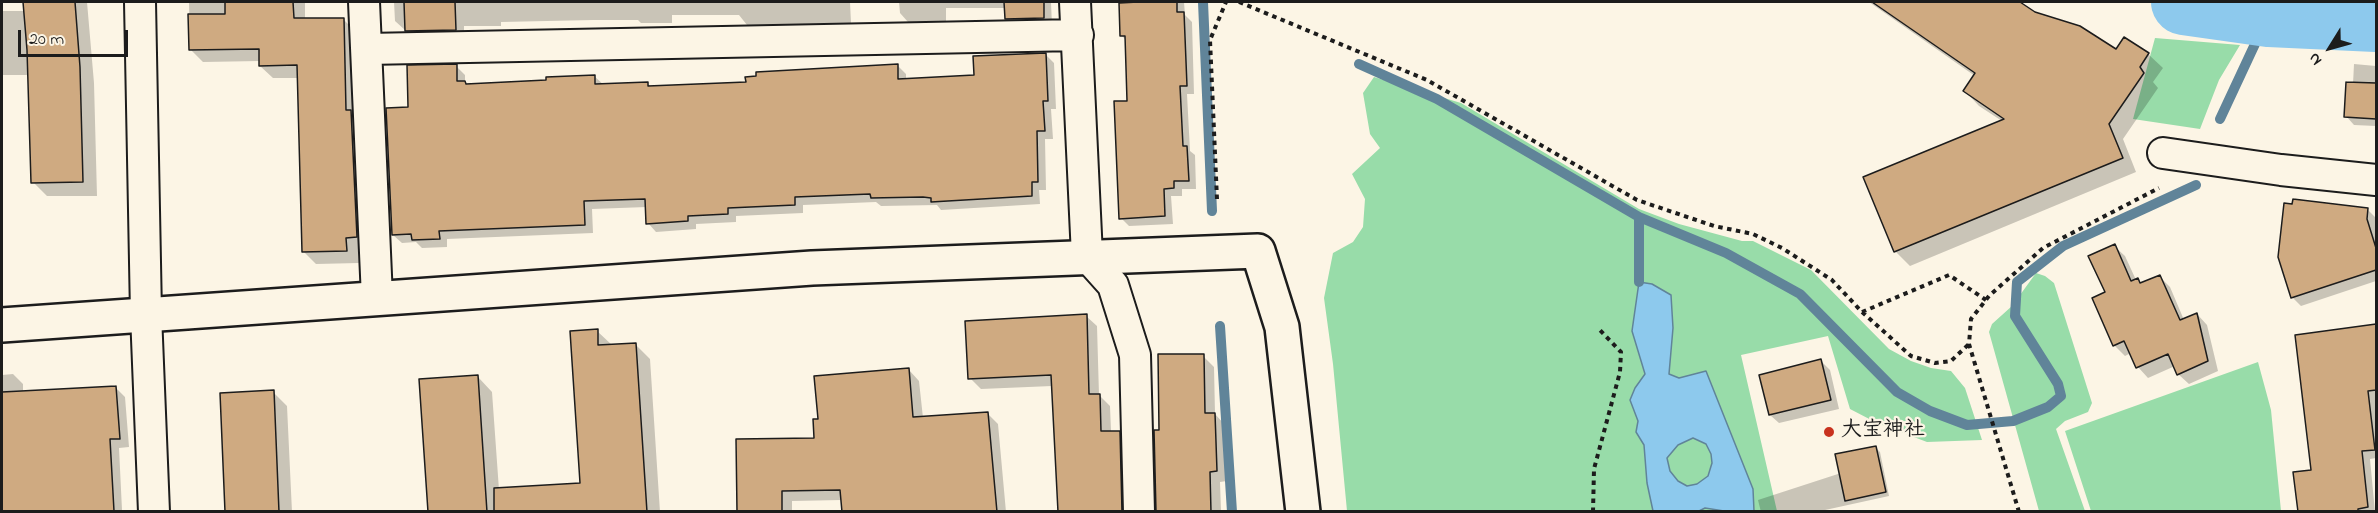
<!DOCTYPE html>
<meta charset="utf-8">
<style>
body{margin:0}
#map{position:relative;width:2378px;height:513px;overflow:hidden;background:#fcf5e5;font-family:"Indie Flower",sans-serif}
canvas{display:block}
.frame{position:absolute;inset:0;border:3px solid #1c1c1c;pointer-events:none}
.north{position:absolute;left:2300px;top:18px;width:60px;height:60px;-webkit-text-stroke:4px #fcf5e5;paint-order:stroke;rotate:233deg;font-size:16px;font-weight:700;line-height:24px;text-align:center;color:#1c1c1c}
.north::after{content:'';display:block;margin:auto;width:21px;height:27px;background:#1c1c1c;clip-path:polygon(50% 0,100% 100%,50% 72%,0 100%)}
.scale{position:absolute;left:18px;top:30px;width:110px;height:27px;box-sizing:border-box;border:3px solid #1c1c1c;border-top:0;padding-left:8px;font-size:18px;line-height:21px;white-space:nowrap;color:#1c1c1c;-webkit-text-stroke:4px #fcf5e5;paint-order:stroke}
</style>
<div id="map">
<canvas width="2378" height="513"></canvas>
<div class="frame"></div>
<div class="north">N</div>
<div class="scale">20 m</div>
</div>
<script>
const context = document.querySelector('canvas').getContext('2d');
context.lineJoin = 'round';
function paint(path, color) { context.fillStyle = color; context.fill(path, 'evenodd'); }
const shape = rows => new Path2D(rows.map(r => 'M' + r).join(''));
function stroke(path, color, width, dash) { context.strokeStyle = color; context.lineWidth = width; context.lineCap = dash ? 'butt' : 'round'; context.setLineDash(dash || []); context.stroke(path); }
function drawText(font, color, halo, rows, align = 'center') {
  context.font = font + ' "Indie Flower","Klee One",sans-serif'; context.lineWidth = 4.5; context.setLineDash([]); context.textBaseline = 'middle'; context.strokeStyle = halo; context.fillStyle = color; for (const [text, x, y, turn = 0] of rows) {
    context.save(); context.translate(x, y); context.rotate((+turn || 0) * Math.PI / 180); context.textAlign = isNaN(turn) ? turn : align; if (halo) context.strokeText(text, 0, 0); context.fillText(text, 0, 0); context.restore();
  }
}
paint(shape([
 [2155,38,2240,45,2219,80,2200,129,2133,119],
 [1374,77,1461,103,1639,209,1679,224,1742,241,1753,241,1811,270,1889,349,1911,361,1931,368,1951,371,1965,388,1982,440,1927,442,1877,423,1850,409,1828,336,1741,355,1777,511,1347,511,1333,364,1324,298,1333,253,1353,242,1363,227,1365,199,1352,174,1380,148,1370,134,1363,93],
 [2036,273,2045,276,2054,283,2092,403,2088,412,2065,421,2056,429,2085,511,2039,511,1989,332,1992,324,2012,306],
 [2258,362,2271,410,2281,511,2091,511,2065,431]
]), '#98dca9');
const water = shape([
 [1639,282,1652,284,1671,295,1673,328,1669,374,1679,378,1706,371,1753,489,1754,511,1724,511,1705,508,1699,511,1653,511,1647,483,1644,445,1636,432,1638,421,1630,400,1635,388,1645,374,1632,331,1639,282],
 [1693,438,1706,444,1711,454,1712,463,1708,476,1697,484,1687,486,1678,481,1670,471,1667,458,1678,445,1693,438]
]);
paint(water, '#8dc9ed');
stroke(water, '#608499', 1.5);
paint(shape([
 [24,2,87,2,94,83,97,196,47,196,33,182,29,75,2,75,2,11,25,11],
 [189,2,305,2,305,20,343,19,356,32,369,250,358,250,359,263,316,264,303,251,298,78,273,78,260,66,260,61,203,62,190,49],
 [394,2,886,2,850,2,851,23,747,25,739,15,672,15,672,23,641,23,638,20,594,20,501,22,501,26,464,26,464,38,415,39,395,21],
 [899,2,1051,2,1052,26,1015,27,1006,19,1006,8,946,8,946,21,908,22,900,13],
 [1120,2,1184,2,1185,15,1192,22,1194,94,1187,94,1190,151,1195,155,1196,189,1182,189,1182,196,1171,196,1173,224,1129,226,1121,218,1129,102,1127,41,1122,36],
 [1869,2,2018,2,2034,13,2116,51,2148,54,2163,68,2153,82,2158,88,2123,139,2136,172,1910,266,1896,252,1865,178,2002,121,1979,106,1965,91,1975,76],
 [1045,54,1054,63,1056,109,1051,109,1053,139,1045,139,1046,190,1039,190,1040,204,941,210,937,205,881,206,876,202,803,205,803,213,736,216,736,222,696,224,696,229,656,232,648,223,647,207,592,209,593,233,447,239,447,247,422,248,416,242,402,243,393,235,410,109,456,66,465,75,465,83,468,85,548,81,594,76,604,85,648,84,651,87,747,84,897,65,906,74,906,80,976,76],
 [2354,64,2376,66,2376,126,2354,125,2346,116,2353,84],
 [2294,205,2367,209,2376,218,2376,281,2301,306,2292,297],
 [2114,246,2125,256,2136,280,2138,279,2142,284,2159,276,2170,287,2184,320,2197,314,2207,325,2218,371,2189,384,2178,374,2175,366,2148,378,2138,367,2131,353,2125,356,2114,345,2107,293],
 [1086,316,1097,326,1099,395,1110,406,1111,432,1119,432,1130,443,1132,512,1060,512,1052,386,981,389,970,378],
 [2376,326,2376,458,2370,459,2375,512,2299,512,2312,471,2297,336],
 [597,331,612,345,635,344,650,359,660,512,429,512,478,377,492,392,499,490,581,484],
 [1203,356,1214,367,1215,414,1225,425,1227,481,1220,482,1221,512,1158,512,1161,431],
 [1821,361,1830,370,1839,409,1779,423,1770,415],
 [909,370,919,381,923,418,987,413,998,424,1006,512,843,512,842,500,792,501,792,512,738,512,816,440,819,420],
 [13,374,23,384,23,393,116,388,125,397,129,447,119,448,122,510,129,512,2,512,2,375],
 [273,392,287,406,292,512,226,512],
 [1875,447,1880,452,1889,496,1816,512,1761,512,1758,500,1841,473]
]), '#0003');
stroke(shape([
 [1203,2,1212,211],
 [1359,64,1437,99,1639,217,1639,282],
 [2220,119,2269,14],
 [1639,217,1726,253,1800,294,1897,392,1930,411,1967,425,2013,421,2048,407,2061,396,2058,384,2015,316,2017,282,2063,246,2196,185],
 [1220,326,1232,512]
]), '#608499', 10);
stroke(shape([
 [2184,2,2269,14,2376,19]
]), '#8dc9ed', 66);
const building = shape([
 [23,2,75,2,80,67,83,182,31,183,27,50,23,2],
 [225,2,293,2,294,18,344,18,346,110,351,110,357,237,346,238,347,251,302,252,297,65,259,66,259,49,189,50,188,14,225,14,225,2],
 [404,2,455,2,456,30,405,31,404,2],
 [1004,2,1044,2,1044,18,1005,19,1004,2],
 [1138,2,1177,2,1177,12,1184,12,1187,86,1180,86,1183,146,1187,146,1189,181,1174,181,1174,188,1164,189,1165,216,1119,219,1114,101,1127,101,1125,36,1120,36,1119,3,1138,2],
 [1872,2,2020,2,2035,12,2080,26,2116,49,2124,37,2149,53,2140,67,2144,73,2109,124,2123,158,1894,252,1863,177,2004,119,1963,91,1975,73,1872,2],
 [1046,53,1048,101,1043,101,1045,131,1037,131,1038,182,1032,182,1032,196,931,202,931,198,923,197,871,198,870,194,795,197,795,205,728,208,728,214,688,216,688,221,646,224,645,199,584,201,585,225,439,231,440,239,412,240,411,234,392,235,386,108,408,107,407,65,457,64,457,81,465,81,466,84,546,80,546,77,595,75,595,84,648,82,648,86,746,82,745,77,756,76,756,72,898,64,898,79,974,75,973,56,1046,53],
 [2346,82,2376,83,2376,119,2344,117,2346,82],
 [2293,199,2368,208,2367,219,2376,248,2376,270,2291,298,2278,257,2284,203,2292,204,2293,199],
 [2115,244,2131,281,2138,278,2140,283,2160,275,2180,320,2197,313,2208,361,2177,375,2168,354,2136,368,2124,341,2113,346,2092,298,2105,292,2088,256,2115,244],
 [1087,314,1089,394,1100,394,1101,431,1120,431,1122,512,1058,512,1051,375,968,379,965,321,1087,314],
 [2376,324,2376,390,2368,391,2375,450,2362,451,2368,507,2358,509,2358,512,2298,512,2293,472,2311,470,2295,335,2376,324],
 [598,329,598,345,636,343,647,512,494,512,494,488,580,483,570,331,598,329],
 [1158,354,1204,354,1205,413,1215,413,1217,471,1210,472,1211,512,1156,512,1154,430,1159,430,1158,354],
 [1821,359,1831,400,1769,415,1759,375,1821,359],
 [909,368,913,417,988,412,997,512,842,512,840,490,782,491,782,512,737,512,736,439,814,438,813,419,818,419,814,376,909,368],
 [478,375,487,512,428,512,419,379,478,375],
 [116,386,120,439,110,439,114,511,2,512,2,392,116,386],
 [274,390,279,512,225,512,220,393,274,390],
 [1876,446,1886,492,1845,501,1835,454,1876,446]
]);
paint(building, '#cfaa81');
stroke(building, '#1c1c1c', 1.5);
const minor = shape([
 [140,2,146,314,154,512],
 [364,2,377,298],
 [1075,2,1087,256,1113,285,1135,355,1139,512],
 [367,49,1078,35],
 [2163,153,2281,170,2376,180]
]);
const tertiary = shape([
 [2,325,812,268,1258,251,1282,327,1303,512]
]);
stroke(minor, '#1c1c1c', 34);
stroke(tertiary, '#1c1c1c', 38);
stroke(shape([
 [1239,2,1427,80,1637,200,1714,226,1753,234,1782,248,1832,280,1862,312,1911,356,1935,363,1951,361,1969,344],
 [1217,199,1210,40,1226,2],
 [1862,312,1949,275,1986,300],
 [1593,512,1594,469,1620,372,1621,352,1598,328],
 [2019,512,1969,344,1971,319,1989,296,2043,248,2159,188]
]), '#1c1c1c', 4, [4.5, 4.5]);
stroke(minor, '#fcf5e5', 30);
stroke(tertiary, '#fcf5e5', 33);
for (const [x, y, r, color] of [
 [1829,432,6,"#c8321e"]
]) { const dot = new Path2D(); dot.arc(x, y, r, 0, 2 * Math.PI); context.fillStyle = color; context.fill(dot); stroke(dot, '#fcf5e5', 2); }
drawText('bold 21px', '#1c1c1c', '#fcf5e5', [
 ["大宝神社",1841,432]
], 'left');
</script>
